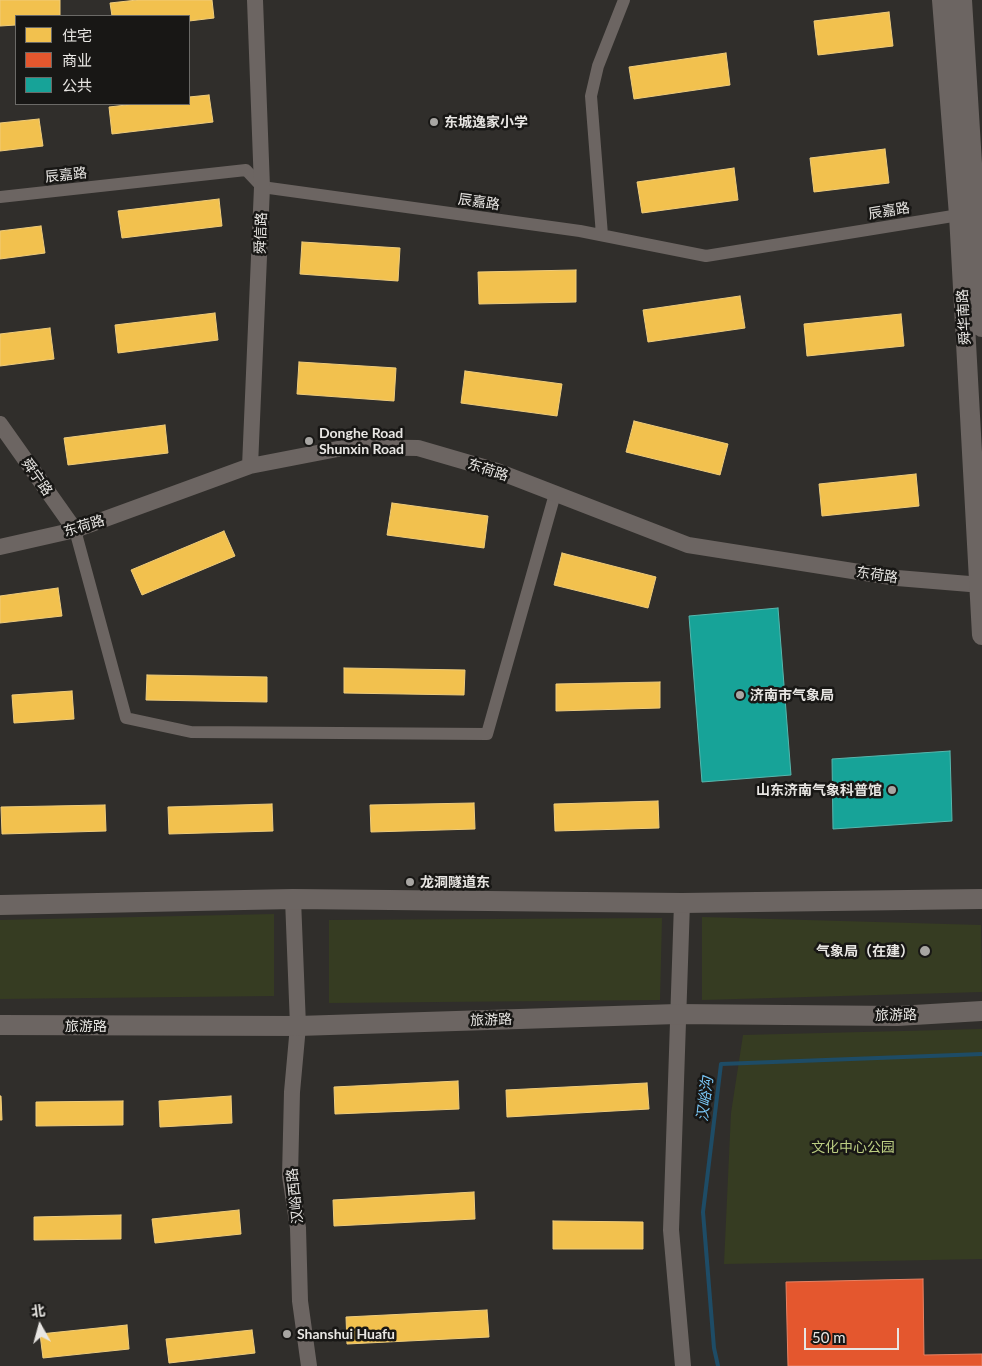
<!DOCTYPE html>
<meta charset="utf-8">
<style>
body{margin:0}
#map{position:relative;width:982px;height:1366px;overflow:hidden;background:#302e2b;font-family:Lato,"Noto Sans SC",sans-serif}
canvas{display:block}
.legend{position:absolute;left:15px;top:15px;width:175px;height:90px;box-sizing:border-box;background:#181715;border:1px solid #6b6a67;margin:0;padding:6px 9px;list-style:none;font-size:15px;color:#e8e6e3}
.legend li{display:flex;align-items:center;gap:10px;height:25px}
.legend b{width:25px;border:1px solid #6b6a67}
.north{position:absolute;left:15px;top:1301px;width:50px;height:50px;-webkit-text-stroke:4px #181715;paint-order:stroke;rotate:353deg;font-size:14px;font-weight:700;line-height:20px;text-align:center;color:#e8e6e3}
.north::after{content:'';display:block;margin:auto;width:18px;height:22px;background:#e8e6e3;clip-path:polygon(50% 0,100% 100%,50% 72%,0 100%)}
.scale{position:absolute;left:804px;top:1328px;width:95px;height:22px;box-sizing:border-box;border:2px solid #e8e6e3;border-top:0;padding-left:6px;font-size:15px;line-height:18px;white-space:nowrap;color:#e8e6e3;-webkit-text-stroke:4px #181715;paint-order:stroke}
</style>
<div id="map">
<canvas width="982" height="1366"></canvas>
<ul class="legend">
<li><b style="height:14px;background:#f2c14e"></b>住宅</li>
<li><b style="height:14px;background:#e4572e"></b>商业</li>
<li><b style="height:14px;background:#17a398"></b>公共</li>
</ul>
<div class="north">北</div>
<div class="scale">50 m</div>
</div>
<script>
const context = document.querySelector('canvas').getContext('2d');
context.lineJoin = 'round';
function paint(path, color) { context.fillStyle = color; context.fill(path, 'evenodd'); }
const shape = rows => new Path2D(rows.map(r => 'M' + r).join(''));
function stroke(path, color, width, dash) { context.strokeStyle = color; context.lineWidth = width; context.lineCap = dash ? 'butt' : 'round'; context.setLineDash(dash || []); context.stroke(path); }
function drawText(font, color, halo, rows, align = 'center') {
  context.font = font + ' Lato,"Noto Sans SC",sans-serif'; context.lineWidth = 5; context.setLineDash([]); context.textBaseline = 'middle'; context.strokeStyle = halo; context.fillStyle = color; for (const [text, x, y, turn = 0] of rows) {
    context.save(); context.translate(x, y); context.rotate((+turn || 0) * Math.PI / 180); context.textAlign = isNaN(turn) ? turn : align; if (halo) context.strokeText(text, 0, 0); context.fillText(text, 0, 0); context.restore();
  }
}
paint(shape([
 [274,914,274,996,0,999,0,920],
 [702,917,981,925,982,992,702,1000],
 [662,918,660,1000,329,1003,329,920],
 [982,1029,982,1259,724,1264,731,1113,743,1035]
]), '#363c22');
const homes = shape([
 [0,0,60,0,60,16,16,16,16,25,0,26,0,0],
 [137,0,212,0,214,18,189,21,189,16,112,16,110,3,137,0],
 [889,12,893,46,818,55,814,21,889,12],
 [726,53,730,85,634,99,629,67,726,53],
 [209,95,213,122,112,134,109,107,135,104,189,104,189,97,209,95],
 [39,119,43,146,0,151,0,123,39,119],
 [885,149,889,183,814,192,810,158,885,149],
 [734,168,738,200,642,213,637,182,734,168],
 [219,199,222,226,122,238,118,211,219,199],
 [41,226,45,253,0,259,0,231,41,226],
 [302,242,400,248,398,281,300,274,302,242],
 [576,270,576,302,479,304,478,272,576,270],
 [740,296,745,328,648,342,643,310,740,296],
 [215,313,218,340,118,353,115,325,215,313],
 [901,314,904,346,807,356,804,324,901,314],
 [50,328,54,359,0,366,0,334,50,328],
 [299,362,396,368,394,401,297,394,299,362],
 [465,371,562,384,557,416,461,403,465,371],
 [634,421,728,444,720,475,626,452,634,421],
 [165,425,168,453,68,465,64,438,165,425],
 [916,474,919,506,822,516,819,484,916,474],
 [392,503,488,516,484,548,387,535,392,503],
 [224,531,235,556,142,595,131,570,224,531],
 [562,553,656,577,648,608,554,585,562,553],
 [58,588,62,616,0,623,0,596,58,588],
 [344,668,465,670,464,695,344,693,344,668],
 [147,675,267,677,267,702,146,700,147,675],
 [660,682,660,708,556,711,556,684,660,682],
 [72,691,74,719,14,723,12,695,72,691],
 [658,801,659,828,555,831,554,804,658,801],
 [474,803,475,829,371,832,370,805,474,803],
 [272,804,273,831,169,834,168,807,272,804],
 [105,805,106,831,2,834,1,807,105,805],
 [458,1081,459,1109,335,1114,334,1087,458,1081],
 [647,1083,649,1109,507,1117,506,1090,647,1083],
 [0,1096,1,1096,2,1120,0,1120,0,1096],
 [231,1096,232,1123,160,1127,159,1101,231,1096],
 [123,1101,123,1125,36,1126,36,1102,123,1101],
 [474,1192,475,1219,334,1226,333,1200,474,1192],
 [239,1210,241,1234,155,1243,152,1219,239,1210],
 [121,1215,121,1239,34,1240,34,1217,121,1215],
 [553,1221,643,1222,643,1249,553,1249,553,1221],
 [487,1310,489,1337,347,1344,346,1317,487,1310],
 [127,1325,129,1349,43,1358,40,1334,127,1325],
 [252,1330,255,1353,169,1363,166,1339,252,1330]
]);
paint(homes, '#f2c14e');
stroke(homes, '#efcc7b', 1);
const shops = shape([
 [923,1279,924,1355,982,1354,982,1366,788,1366,786,1282,923,1279]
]);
paint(shops, '#e4572e');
stroke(shops, '#e58264', 1);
const public = shape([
 [778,608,791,775,702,782,689,616,778,608],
 [950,751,952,821,833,829,832,759,950,751]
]);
paint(public, '#17a398');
stroke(public, '#56b7ae', 1);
stroke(shape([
 [718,1366,714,1348,703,1212,721,1064,982,1054]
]), '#1e4c66', 4);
stroke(shape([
 [0,197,246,170,262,187,580,231,706,256,959,215],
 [602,235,591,96,598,66,624,0],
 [75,530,126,718,191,732,487,734,555,494]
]), '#6c6562', 12);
stroke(shape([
 [0,424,75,530],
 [250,466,262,187,255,0],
 [0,547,75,530,250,466,348,447,418,448,497,471,688,545,897,578,982,585],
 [293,899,298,1026,292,1092,290,1176,298,1228,300,1301,309,1366],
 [682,903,671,1230,683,1366]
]), '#6c6562', 16);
stroke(shape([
 [942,0,959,215,982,635],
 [962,0,982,327],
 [0,905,293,899,682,903,982,899],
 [0,1025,298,1026,677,1014,897,1016,982,1011]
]), '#6c6562', 20);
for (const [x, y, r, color] of [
 [434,122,5,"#a8a6a3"],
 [309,441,5,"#a8a6a3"],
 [740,695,5,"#a8a6a3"],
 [892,790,5,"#a8a6a3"],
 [410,882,5,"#a8a6a3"],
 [925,951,6,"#a8a6a3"],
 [287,1334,5,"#a8a6a3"]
]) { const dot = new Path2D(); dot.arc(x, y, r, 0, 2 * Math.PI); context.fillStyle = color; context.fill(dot); stroke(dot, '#181715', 2); }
drawText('bold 14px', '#e8e6e3', '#181715', [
 ["东城逸家小学",444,122],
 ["Donghe Road",319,433],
 ["Shunxin Road",319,449],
 ["济南市气象局",750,695],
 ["山东济南气象科普馆",882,790,"right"],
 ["龙洞隧道东",420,882],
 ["气象局（在建）",914,951,"right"],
 ["Shanshui Huafu",297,1334]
], 'left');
drawText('14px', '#e8e6e3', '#181715', [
 ["辰嘉路",66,175,-6],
 ["辰嘉路",479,202,8],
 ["辰嘉路",889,211,-9],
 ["舜信路",261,233,-88],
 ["舜华南路",964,317,-93],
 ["东荷路",488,470,18],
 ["舜宁路",37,477,55],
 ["东荷路",84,526,-17],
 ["东荷路",877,575,8],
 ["旅游路",896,1015,-1],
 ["旅游路",491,1020,-2],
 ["旅游路",86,1026],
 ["汉峪西路",295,1196,-96]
]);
drawText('14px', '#bcce82', '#181715', [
 ["文化中心公园",853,1147]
]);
drawText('italic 15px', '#7bc8f8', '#181715', [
 ["汉峪沟",705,1099,-83]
]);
</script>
